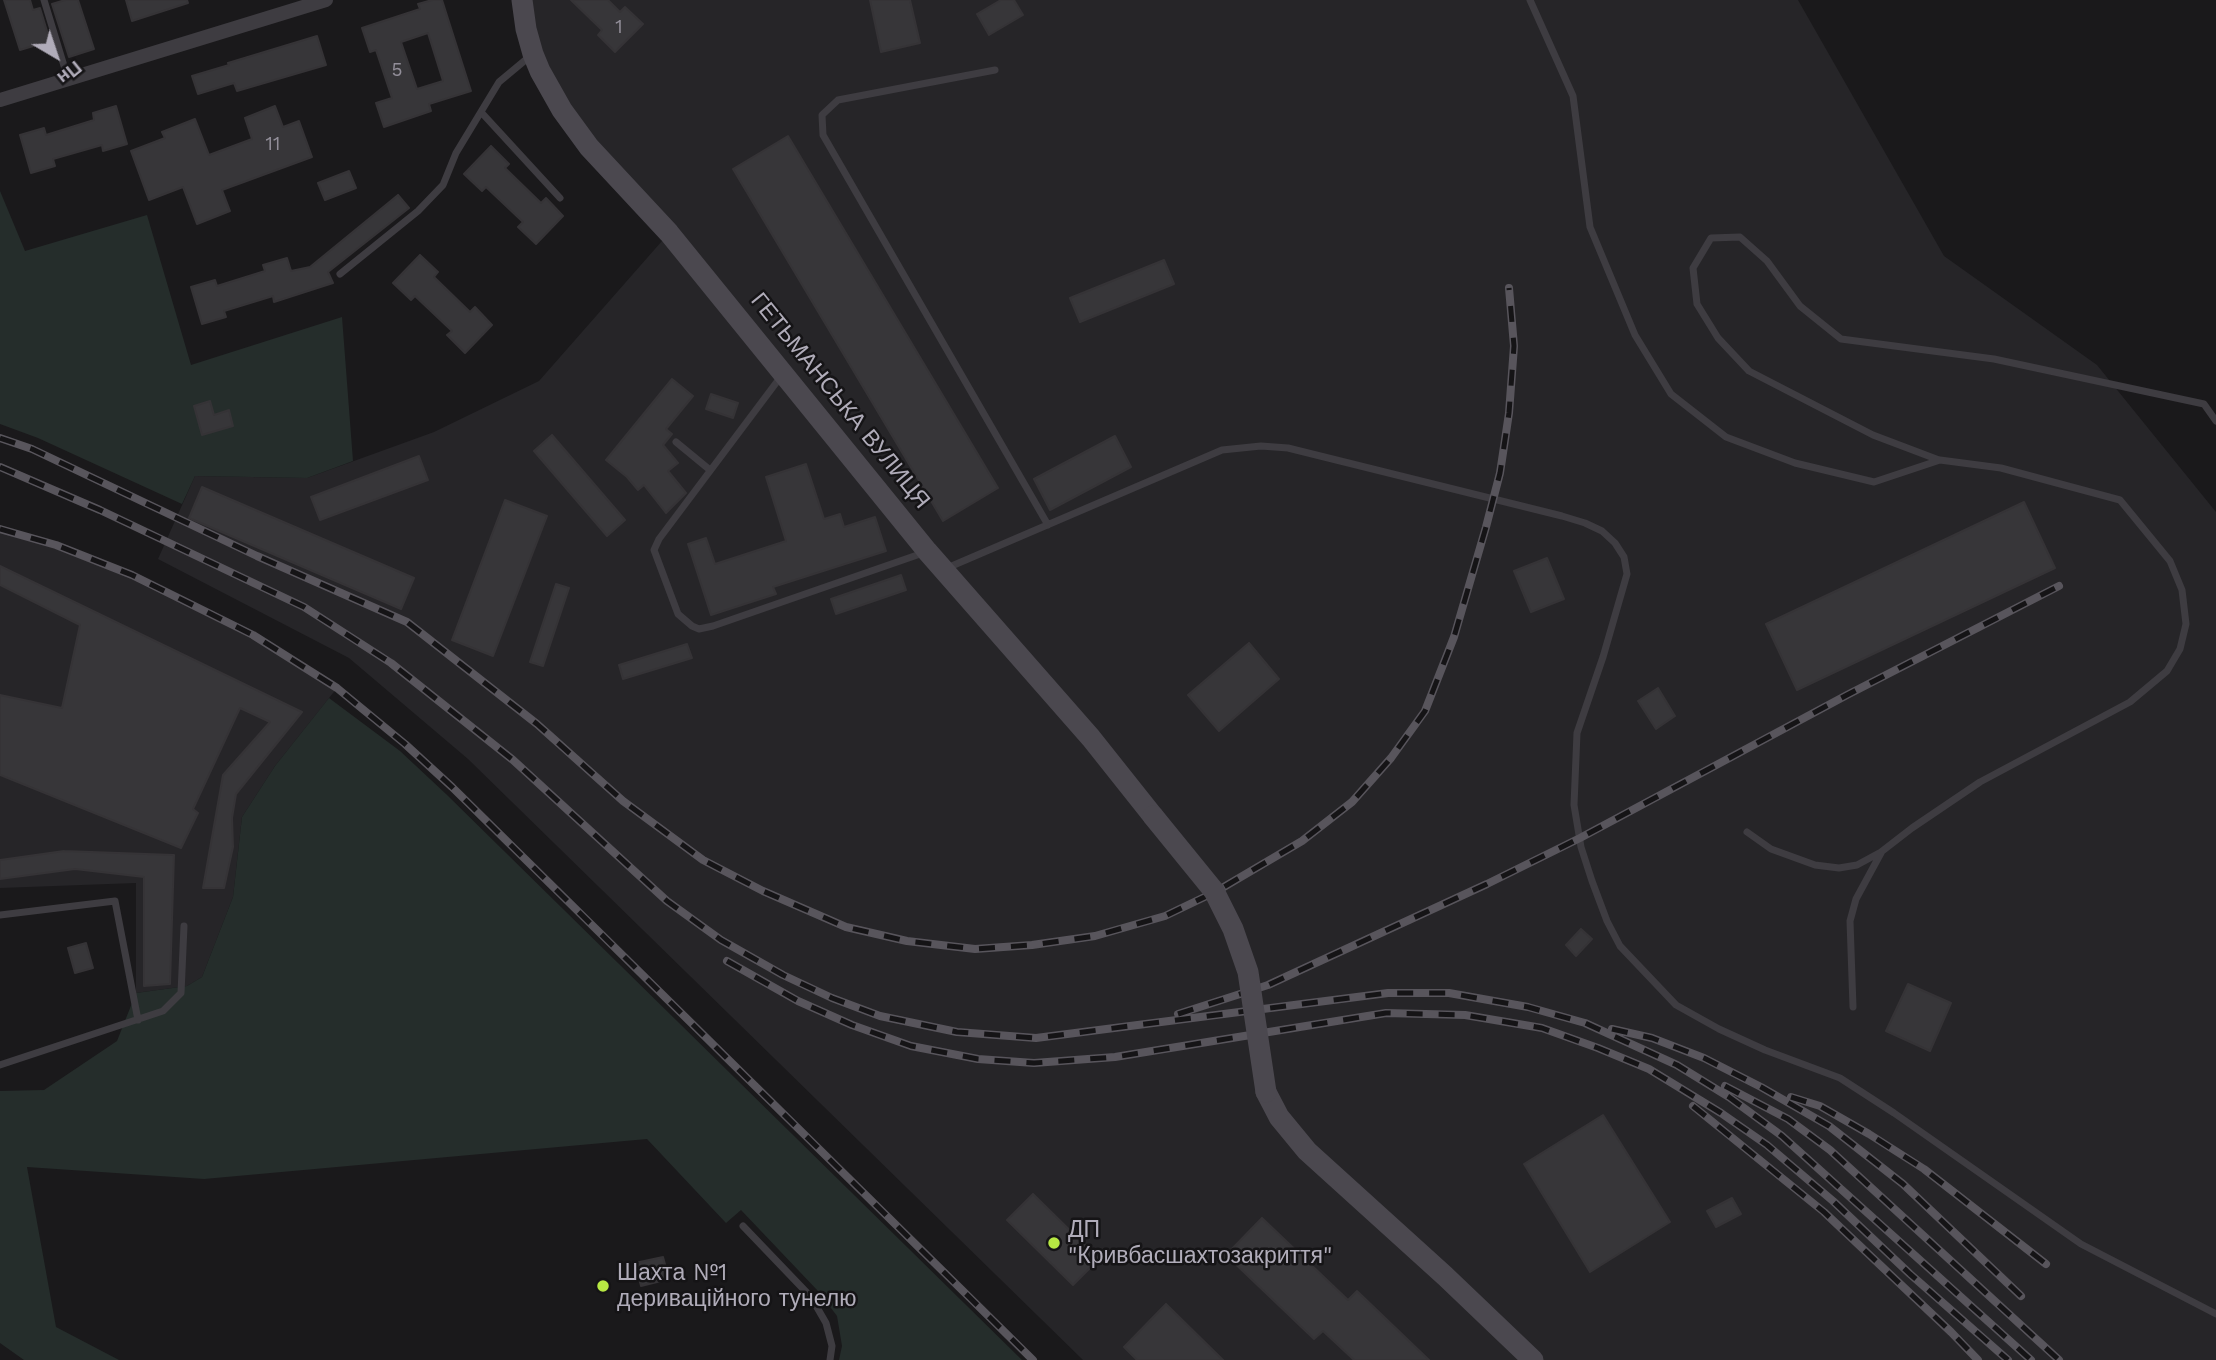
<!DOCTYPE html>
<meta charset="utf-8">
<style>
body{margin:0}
#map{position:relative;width:2216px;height:1360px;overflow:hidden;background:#1a191b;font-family:"Work Sans",sans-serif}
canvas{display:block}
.north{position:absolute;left:21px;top:21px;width:70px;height:70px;-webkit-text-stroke:5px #151416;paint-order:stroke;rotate:141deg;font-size:19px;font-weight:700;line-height:28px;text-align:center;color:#b0acb9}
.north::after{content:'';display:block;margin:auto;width:24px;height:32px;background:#b0acb9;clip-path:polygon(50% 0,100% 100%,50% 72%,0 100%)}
</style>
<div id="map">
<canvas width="2216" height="1360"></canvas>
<div class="north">Пн</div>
</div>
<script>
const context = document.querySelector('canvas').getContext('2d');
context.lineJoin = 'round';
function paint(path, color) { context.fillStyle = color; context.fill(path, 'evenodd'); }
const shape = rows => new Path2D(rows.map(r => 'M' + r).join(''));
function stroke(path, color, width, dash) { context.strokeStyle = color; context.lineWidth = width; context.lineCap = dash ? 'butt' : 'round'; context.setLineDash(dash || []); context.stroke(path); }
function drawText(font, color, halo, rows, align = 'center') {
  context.font = font + ' "Work Sans",sans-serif'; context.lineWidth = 5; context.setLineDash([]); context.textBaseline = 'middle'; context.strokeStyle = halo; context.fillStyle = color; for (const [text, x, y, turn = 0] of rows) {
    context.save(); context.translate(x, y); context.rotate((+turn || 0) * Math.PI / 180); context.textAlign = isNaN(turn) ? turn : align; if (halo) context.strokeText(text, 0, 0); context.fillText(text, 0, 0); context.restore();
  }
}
paint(shape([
 [522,0,1798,0,1944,256,2097,365,2216,512,2216,1360,1083,1360,468,759,349,658,158,559,195,476,307,478,434,432,539,381,669,233,562,110],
 [0,529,57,545,132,575,253,635,337,688,275,766,242,817,233,897,202,977,187,986,136,993,136,883,0,888]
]), '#262528');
paint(shape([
 [0,191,25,251,147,215,191,365,342,317,353,461,307,478,195,476,182,504,38,438,0,424],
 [329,698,400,751,446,794,1022,1360,839,1360,842,1346,837,1316,818,1291,741,1210,726,1223,647,1139,204,1179,27,1167,56,1327,119,1360,24,1360,0,1343,0,1091,44,1090,117,1041,136,993,187,986,202,977,233,897,242,817,275,766]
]), '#252d2b');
const building = shape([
 [4,0,30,0,33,10,40,8,50,41,20,50,4,0],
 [65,0,78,0,94,49,69,57,52,4,65,0],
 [126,0,187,0,188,3,132,21,126,0],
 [432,0,442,0,471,91,429,104,431,111,384,127,376,103,392,98,376,50,370,52,362,28,420,9,418,4,432,0],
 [428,33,443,81,417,89,401,42,428,33],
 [571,0,608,0,620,12,625,7,643,24,615,52,598,35,602,30,571,0],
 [870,0,910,0,920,43,881,52,870,0],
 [1001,0,1014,0,1023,15,989,35,977,14,1001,0],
 [317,36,326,65,237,91,234,83,198,94,192,76,229,65,228,63,317,36],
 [116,106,127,144,103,151,102,145,53,159,55,166,31,173,20,135,44,128,46,135,94,120,93,113,116,106],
 [275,106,283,127,299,121,312,157,222,190,230,211,197,224,183,187,149,200,131,151,165,138,162,132,195,119,209,155,252,139,245,118,275,106],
 [788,136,998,488,943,521,733,169,788,136],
 [491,146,509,164,505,168,541,203,546,198,563,216,536,244,518,227,523,222,486,187,482,191,464,174,491,146],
 [349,171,356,188,325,200,318,183,349,171],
 [398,195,409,208,328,272,333,283,274,302,273,296,224,311,226,317,202,324,191,287,215,280,217,286,265,271,263,265,287,258,291,271,310,267,398,195],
 [420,255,438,272,434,277,470,312,475,307,492,325,465,353,447,335,452,331,415,296,411,300,393,283,420,255],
 [1164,260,1174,284,1080,322,1070,298,1164,260],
 [672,379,693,396,666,429,672,434,663,445,678,463,668,471,686,493,666,513,644,485,638,490,627,477,606,460,672,379],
 [711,394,738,403,733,418,706,409,711,394],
 [210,401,214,415,229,410,233,426,202,435,194,406,210,401],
 [552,435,625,520,607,536,534,451,552,435],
 [1115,436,1131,467,1050,510,1034,479,1115,436],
 [419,456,428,480,320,520,311,497,419,456],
 [806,464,824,519,840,514,844,527,875,517,886,551,773,587,776,594,711,615,688,544,706,538,715,564,786,541,766,477,806,464],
 [202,487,414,578,401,609,189,518,202,487],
 [505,500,547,516,493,656,452,640,505,500],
 [2024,502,2055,568,1797,690,1766,624,2024,502],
 [1547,558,1564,599,1531,612,1514,571,1547,558],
 [0,566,302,712,236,794,232,818,233,847,224,888,203,888,223,775,270,722,240,708,193,809,198,813,181,848,0,775,0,695,62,708,80,625,0,585,0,566],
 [901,575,906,590,836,614,831,599,901,575],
 [556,584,569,588,543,666,530,662,556,584],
 [1249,643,1279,679,1219,731,1188,695,1249,643],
 [687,644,692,658,623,679,619,665,687,644],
 [1658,688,1675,716,1656,729,1638,701,1658,688],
 [64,851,174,855,170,984,144,986,144,877,75,869,0,879,0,860,64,851],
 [1581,929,1592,939,1576,956,1566,945,1581,929],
 [86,943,93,968,75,973,68,948,86,943],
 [1908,984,1951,1003,1930,1051,1886,1031,1908,984],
 [1603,1115,1670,1222,1590,1272,1524,1164,1603,1115],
 [1033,1194,1099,1259,1073,1285,1007,1220,1033,1194],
 [1732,1198,1741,1214,1716,1227,1707,1211,1732,1198],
 [1262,1218,1348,1300,1357,1291,1429,1360,1354,1360,1323,1331,1314,1339,1226,1255,1262,1218],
 [663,1257,669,1279,641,1286,635,1263,663,1257],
 [1166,1304,1223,1360,1137,1360,1124,1347,1166,1304]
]);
paint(building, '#373639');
stroke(building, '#353336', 2);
stroke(shape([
 [44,0,68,79],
 [1530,0,1573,96,1590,227,1635,335,1671,394,1726,437,1795,463,1874,482,1940,460,2001,468,2120,500,2170,561,2182,590,2186,624,2180,649,2167,671,2130,702,1980,782,1912,828,1881,852,1857,865,1839,868,1815,865,1771,849,1747,832],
 [995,70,838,100,822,115,823,135,1048,525],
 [481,112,560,198],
 [340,274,418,211,443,185,456,153,499,82,529,57],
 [782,375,659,539,654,550,678,614,692,626,699,629,713,626,923,553],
 [676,442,710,470],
 [1939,460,1873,435,1749,371,1718,338,1697,304,1693,268,1711,238,1740,237,1767,261,1800,306,1841,339,1994,359,2204,404,2216,421],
 [947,568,1222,450,1261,446,1288,448,1562,516,1585,523,1602,531,1615,543,1624,557,1627,574,1603,657,1577,733,1574,805,1581,847,1592,881,1607,921,1620,946,1676,1005,1719,1029,1765,1050,1840,1078,1894,1113,2081,1244,2216,1314],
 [0,915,115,901,138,1020],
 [1853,1007,1850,921,1856,899,1881,853],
 [0,1065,163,1011,181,993,184,926],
 [743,1226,811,1297,826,1323,832,1346,830,1360]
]), '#3e3c41', 7);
stroke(shape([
 [0,100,326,0]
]), '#3e3c41', 14);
stroke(shape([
 [522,0,526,29,533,54,540,71,562,110,589,147,669,233,927,551,1091,738,1153,816],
 [1266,1092,1279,1117,1307,1151,1445,1276,1533,1360]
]), '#4b484f', 21);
const rail = shape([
 [0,438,32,449,257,556,407,622,537,724,623,801,703,860,763,891,846,927,907,941,975,949,1032,945,1095,936,1165,916,1217,891,1302,841,1352,802,1391,758,1425,711,1454,637,1486,527,1500,473,1509,413,1514,346,1509,288],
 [0,467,100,510,304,607,391,663,513,760,667,901,721,940,783,975,832,998,880,1016,957,1032,1036,1038,1388,993,1449,993,1528,1007,1585,1023,1677,1065,1729,1097,1782,1136,2031,1360],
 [0,529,56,545,132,575,253,635,337,688,405,744,452,787,1033,1360],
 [727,961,798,1001,852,1025,911,1046,978,1059,1034,1063,1115,1057,1386,1013,1465,1015,1542,1028,1598,1048,1649,1069,1721,1113,1767,1145,1833,1201,1910,1274,2008,1360],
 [1178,1014,1268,985,1487,884,1580,838,1847,695,2059,586],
 [1612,1029,1652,1038,1704,1058,1761,1087,1829,1126,1903,1184,2021,1296],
 [1725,1086,1788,1119,1830,1150,2059,1360],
 [1791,1097,1820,1106,1869,1134,1924,1169,2046,1264],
 [1693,1106,1824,1212,1951,1332,1978,1360]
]);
stroke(rail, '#58555c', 8);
stroke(rail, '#151416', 5, [16]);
stroke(shape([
 [1153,816,1214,891,1233,929,1248,972,1266,1092]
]), '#4b484f', 21);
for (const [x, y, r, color] of [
 [1054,1243,7,"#b7e843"],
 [603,1286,7,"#b7e843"]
]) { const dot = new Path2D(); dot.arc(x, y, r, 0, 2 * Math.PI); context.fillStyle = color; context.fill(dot); stroke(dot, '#151416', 2.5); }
drawText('19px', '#928e99', null, [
 ["1",619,27],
 ["5",397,70],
 ["11",273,144]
]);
drawText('23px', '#b0acb9', '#151416', [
 ["ГЕТЬМАНСЬКА ВУЛИЦЯ",840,401,51]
]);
drawText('23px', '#b0acb9', '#151416', [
 ["ДП",1068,1230],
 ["\"Кривбасшахтозакриття\"",1068,1256],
 ["Шахта №1",617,1273],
 ["дериваційного тунелю",617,1299]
], 'left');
</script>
